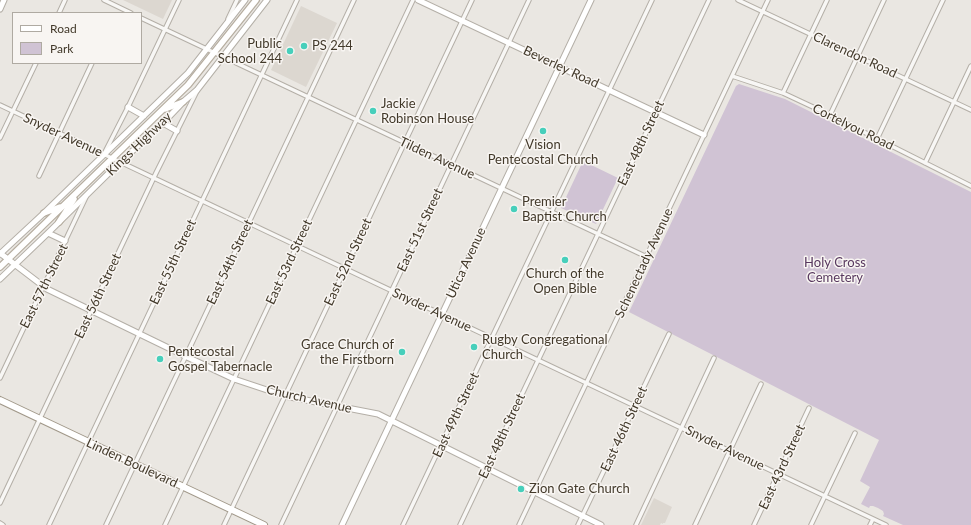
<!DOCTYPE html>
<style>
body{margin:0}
#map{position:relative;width:971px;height:525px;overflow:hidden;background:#eae7e2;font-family:Lato,sans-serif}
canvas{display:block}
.legend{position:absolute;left:12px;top:12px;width:130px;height:52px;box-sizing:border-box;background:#f8f5f2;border:1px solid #afaaa2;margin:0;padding:5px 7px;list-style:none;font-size:12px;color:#42392a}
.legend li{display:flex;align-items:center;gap:8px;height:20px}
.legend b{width:20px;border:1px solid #afaaa2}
</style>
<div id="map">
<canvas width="971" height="525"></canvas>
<ul class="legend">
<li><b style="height:5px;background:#fff"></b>Road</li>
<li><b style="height:11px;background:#d0c3d4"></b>Park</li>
</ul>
</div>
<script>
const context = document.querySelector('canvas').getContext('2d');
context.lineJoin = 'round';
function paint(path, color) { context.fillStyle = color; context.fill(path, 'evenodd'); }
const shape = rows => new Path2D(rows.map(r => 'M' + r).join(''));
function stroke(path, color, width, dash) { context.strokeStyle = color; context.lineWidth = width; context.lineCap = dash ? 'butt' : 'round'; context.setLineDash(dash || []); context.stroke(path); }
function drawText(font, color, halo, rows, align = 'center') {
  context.font = font + ' Lato,sans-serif'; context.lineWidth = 3; context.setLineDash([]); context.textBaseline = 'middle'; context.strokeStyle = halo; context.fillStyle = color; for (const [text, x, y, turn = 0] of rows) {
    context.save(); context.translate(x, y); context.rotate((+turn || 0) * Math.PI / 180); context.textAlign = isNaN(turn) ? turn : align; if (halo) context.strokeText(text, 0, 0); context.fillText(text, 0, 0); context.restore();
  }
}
paint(shape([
 [123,0,172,0,163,19],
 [301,6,337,23,306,87,271,70],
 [654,498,672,507,665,523,663,523,663,524,661,523,660,525,641,525]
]), '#dcd7d0');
paint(shape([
 [739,84,785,99,971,192,971,525,903,525,883,516,884,514,883,511,878,508,873,506,870,506,869,508,861,504,870,487,860,481,879,440,629,312,736,86],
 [583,161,618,178,596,224,561,208]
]), '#d0c3d4');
const street = shape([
 [104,0,131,13],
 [738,0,971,110],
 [59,13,65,0],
 [141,18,647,257],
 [228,19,237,0],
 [732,76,783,93,830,115,971,186],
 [783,93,827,0],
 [0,105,886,525],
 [830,115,884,0],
 [0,138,36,63],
 [877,139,943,0],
 [105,152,128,107,179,0],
 [925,163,971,66],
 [39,176,92,63],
 [0,378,86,197],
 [0,503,156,173,197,91],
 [0,523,3,525],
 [49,525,297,0],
 [106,525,354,0],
 [165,525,413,0],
 [224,525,472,0],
 [281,525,529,0],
 [403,525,652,0],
 [460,525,709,0],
 [519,525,768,0],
 [578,525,669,334],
 [636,525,714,358],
 [695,525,761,384],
 [754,525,809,408],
 [811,525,855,433],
 [870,525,873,519]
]);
const secondary = shape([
 [418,0,704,135],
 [0,9,4,0],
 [128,107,144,116],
 [163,123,177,131],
 [48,233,65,241],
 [0,253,47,289,185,356,234,379,285,396,378,414,601,525],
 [0,254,44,213,188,73,245,0],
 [0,279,48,233,116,166,163,123,183,102,197,90,267,0],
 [342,525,591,0]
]);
const primary = shape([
 [165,109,183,102],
 [44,213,60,207],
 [59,222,74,199],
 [0,267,188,85,256,0]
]);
const highway = shape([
 [0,400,264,525]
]);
stroke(street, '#b4afa7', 5.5);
stroke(secondary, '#b4afa7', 7);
stroke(primary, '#b6aea1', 8);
stroke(highway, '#a19889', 8);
stroke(street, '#f8f7f5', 3.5);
stroke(secondary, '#fff', 5);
stroke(primary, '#fff', 5.5);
stroke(highway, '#fff', 6);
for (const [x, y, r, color] of [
 [304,46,4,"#47cfbb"],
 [290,51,4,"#47cfbb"],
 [373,111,4,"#47cfbb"],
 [543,131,4,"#47cfbb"],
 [514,209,4,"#47cfbb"],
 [565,260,4,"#47cfbb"],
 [474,347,4,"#47cfbb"],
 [402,352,4,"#47cfbb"],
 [160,359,4,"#47cfbb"],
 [521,489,4,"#47cfbb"]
]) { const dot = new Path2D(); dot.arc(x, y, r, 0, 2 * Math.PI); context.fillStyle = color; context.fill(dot); stroke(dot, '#f8f5f2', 1.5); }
drawText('13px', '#42392a', '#f8f5f2', [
 ["Public",282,44,"right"],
 ["School 244",282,59,"right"],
 ["PS 244",312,46],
 ["Jackie",381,104],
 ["Robinson House",381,119],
 ["Vision",543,145,"center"],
 ["Pentecostal Church",543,160,"center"],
 ["Premier",522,202],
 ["Baptist Church",522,217],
 ["Church of the",565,274,"center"],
 ["Open Bible",565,289,"center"],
 ["Rugby Congregational",482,340],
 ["Church",482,355],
 ["Grace Church of",394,345,"right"],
 ["the Firstborn",394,360,"right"],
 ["Pentecostal",168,352],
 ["Gospel Tabernacle",168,367],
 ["Zion Gate Church",529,489]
], 'left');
drawText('13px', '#42392a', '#f8f5f2', [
 ["Clarendon Road",855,55,25],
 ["Beverley Road",561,67,25],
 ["Cortelyou Road",853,127,26],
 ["Snyder Avenue",63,135,25],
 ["East 48th Street",641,143,-65],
 ["Kings Highway",139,144,-44],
 ["Tilden Avenue",437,158,25],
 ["East 51st Street",420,230,-65],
 ["East 55th Street",173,262,-65],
 ["East 54th Street",230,262,-65],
 ["East 53rd Street",289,262,-65],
 ["East 52nd Street",348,262,-65],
 ["Utica Avenue",466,263,-65],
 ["Schenectady Avenue",644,263,-65],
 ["East 57th Street",44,286,-64],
 ["East 56th Street",98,296,-65],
 ["Snyder Avenue",432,310,25],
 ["Church Avenue",309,399,13],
 ["East 49th Street",456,415,-65],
 ["East 46th Street",624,429,-65],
 ["East 48th Street",502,436,-65],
 ["Snyder Avenue",725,448,26],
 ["Linden Boulevard",132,463,25],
 ["East 43rd Street",782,467,-65]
]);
drawText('13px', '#57375e', '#f8f5f2', [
 ["Holy Cross",835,263],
 ["Cemetery",835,278]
]);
</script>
